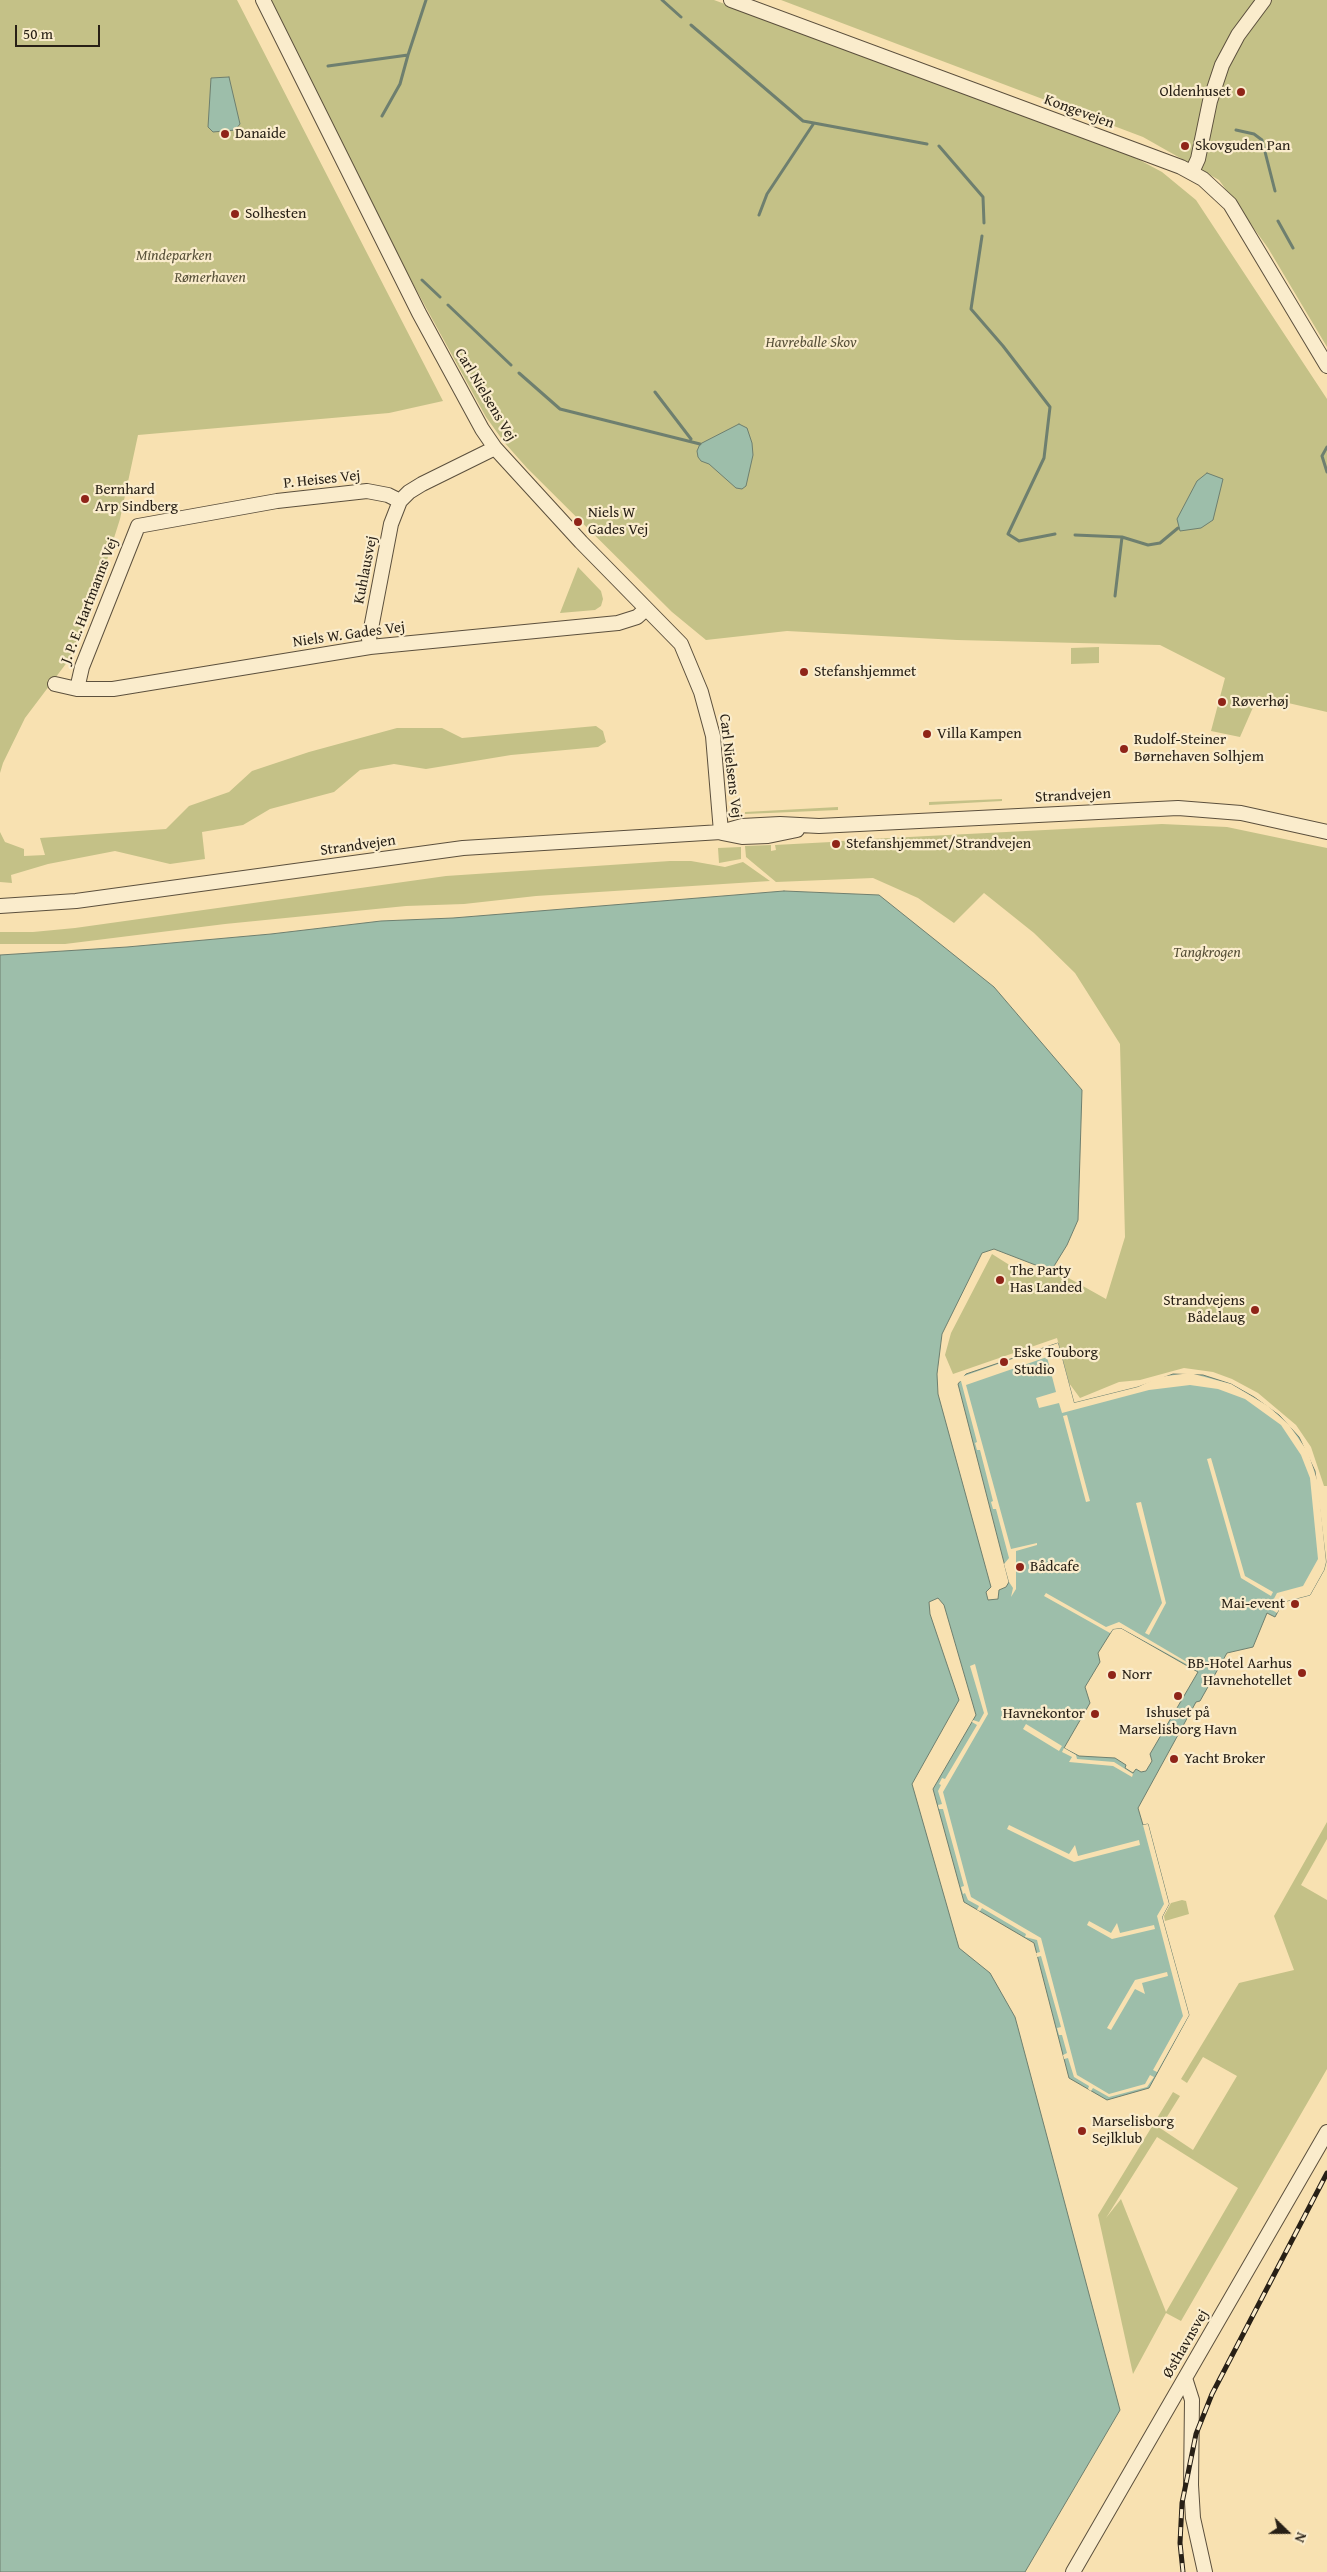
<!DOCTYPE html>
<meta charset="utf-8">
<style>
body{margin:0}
#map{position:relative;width:1327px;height:2572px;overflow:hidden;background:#f8e1b1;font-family:"Gentium Book Plus",serif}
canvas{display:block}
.north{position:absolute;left:1262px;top:2507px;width:50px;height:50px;-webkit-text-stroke:4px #faeccc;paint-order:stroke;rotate:112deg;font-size:14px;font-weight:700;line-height:20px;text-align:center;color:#282016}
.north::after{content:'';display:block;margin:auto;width:18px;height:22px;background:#282016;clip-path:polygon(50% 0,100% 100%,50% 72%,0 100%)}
.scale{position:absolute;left:15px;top:25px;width:85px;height:22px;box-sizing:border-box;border:2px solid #282016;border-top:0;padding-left:6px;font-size:15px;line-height:18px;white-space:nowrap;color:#282016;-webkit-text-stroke:4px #faeccc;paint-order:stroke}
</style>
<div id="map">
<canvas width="1327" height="2572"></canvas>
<div class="north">N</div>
<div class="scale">50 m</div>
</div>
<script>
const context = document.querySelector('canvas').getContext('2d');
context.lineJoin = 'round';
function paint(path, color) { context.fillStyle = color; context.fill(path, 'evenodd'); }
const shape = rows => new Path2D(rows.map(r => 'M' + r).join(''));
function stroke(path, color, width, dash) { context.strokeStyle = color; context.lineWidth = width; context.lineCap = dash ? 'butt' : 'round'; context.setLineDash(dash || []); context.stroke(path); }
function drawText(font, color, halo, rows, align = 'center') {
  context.font = font + ' "Gentium Book Plus",serif'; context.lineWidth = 4.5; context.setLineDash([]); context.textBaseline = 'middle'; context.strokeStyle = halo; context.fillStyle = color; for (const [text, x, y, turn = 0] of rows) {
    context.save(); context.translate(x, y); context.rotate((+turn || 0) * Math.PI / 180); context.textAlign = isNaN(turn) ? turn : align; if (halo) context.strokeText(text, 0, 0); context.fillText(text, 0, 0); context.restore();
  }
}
paint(shape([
 [0,0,237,0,443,401,389,413,138,435,120,519,97,592,68,661,25,718,3,763,0,773],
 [271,0,714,0,1132,156,1162,172,1196,200,1327,399,1327,712,1258,696,1240,737,1211,731,1225,678,1160,645,957,640,787,631,706,640,672,612,527,468,504,442,486,417,395,251],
 [781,0,1327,0,1327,347,1268,248,1219,180,1143,137],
 [578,567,601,591,603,599,601,606,595,610,560,613],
 [1099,647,1099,663,1071,664,1071,648],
 [596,726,603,731,606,742,598,747,511,755,426,769,394,764,360,770,334,792,270,809,243,825,202,832,205,859,170,864,115,851,48,864,11,875,12,883,0,882,0,832,5,842,24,849,24,856,45,855,40,838,166,829,189,806,229,792,252,771,309,752,397,728,442,728,462,738],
 [1002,799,1002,801,929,805,929,802],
 [838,807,838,810,745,814,745,812],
 [1162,824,1227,827,1327,848,1327,1486,1324,1486,1311,1447,1296,1425,1258,1393,1232,1379,1213,1372,1184,1368,1140,1380,1119,1382,1080,1398,1069,1383,1057,1338,953,1374,945,1355,951,1333,992,1254,1019,1271,1034,1274,1065,1276,1106,1299,1125,1237,1120,1044,1075,973,1034,933,984,893,954,923,918,898,873,878,776,882,746,857,745,846,771,845,771,851,776,850,775,845,831,842,831,847,840,846,840,841,865,840,866,845,870,844,870,839],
 [741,847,741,859,719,863,718,848],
 [670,861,691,861,725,867,743,862,770,881,536,896,464,904,406,906,225,924,65,944,0,944,0,932,33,932,75,928,446,876],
 [1327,1822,1327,1839,1301,1885,1327,1900,1327,2069,1181,2321,1166,2313,1133,2374,1098,2215,1173,2092,1180,2096,1160,2128,1193,2150,1237,2076,1203,2057,1187,2083,1181,2079,1239,1983,1294,1970,1274,1916],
 [1157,2137,1238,2188,1166,2312,1121,2199,1106,2218],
 [1182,1900,1186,1901,1189,1914,1165,1921,1164,1916,1171,1903]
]), '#c4c187');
const water = shape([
 [229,77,240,124,235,130,213,132,208,127,211,78,229,77],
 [739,424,747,428,752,443,753,455,746,486,742,489,736,488,709,464,701,461,698,457,697,451,700,444,739,424],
 [1207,473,1223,479,1213,520,1201,528,1180,531,1177,519,1197,481,1207,473],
 [784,891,879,895,994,987,1082,1090,1078,1220,1067,1245,1051,1271,994,1249,982,1253,942,1334,937,1374,938,1394,991,1587,986,1592,988,1600,998,1599,999,1590,1006,1587,1009,1582,958,1384,966,1374,1058,1343,1074,1403,1138,1387,1173,1374,1203,1375,1231,1384,1254,1397,1279,1415,1299,1437,1315,1471,1326,1562,1324,1570,1310,1595,1283,1602,1275,1617,1267,1613,1253,1647,1227,1653,1200,1701,1196,1702,1138,1808,1143,1825,1148,1824,1169,1904,1162,1917,1189,2015,1149,2088,1107,2100,1069,2078,1034,1943,964,1902,933,1789,976,1715,944,1605,938,1598,929,1602,930,1614,959,1700,912,1784,959,1948,990,1973,1015,2017,1018,2028,1120,2410,1025,2572,0,2572,0,955,127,947,271,934,381,921,453,918,784,891],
 [1121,1628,1198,1672,1150,1754,1152,1761,1146,1771,1141,1772,1136,1769,1133,1773,1125,1768,1126,1765,1115,1758,1079,1756,1064,1748,1090,1703,1085,1687,1100,1662,1098,1653,1113,1629,1121,1628]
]);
paint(water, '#9dbeaa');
stroke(water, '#6e7f6f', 1);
paint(shape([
 [1058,1343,1074,1403,1138,1387,1159,1377,1190,1373,1231,1384,1268,1406,1289,1425,1308,1452,1318,1483,1326,1562,1324,1570,1310,1595,1283,1602,1277,1613,1269,1608,1277,1593,1303,1586,1318,1559,1310,1478,1301,1455,1281,1425,1245,1399,1218,1389,1190,1385,1149,1390,1062,1413,1059,1403,1039,1408,1036,1398,1056,1392,1047,1357,966,1385,1011,1549,1037,1543,1037,1545,1016,1551,1016,1589,1011,1597,1013,1588,1009,1582,1004,1564,1009,1558,996,1509,993,1509,991,1502,993,1501,980,1450,977,1450,975,1443,977,1442,961,1381,955,1383,961,1377],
 [1067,1415,1090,1501,1086,1502,1063,1416],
 [1211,1458,1245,1576,1273,1592,1271,1596,1241,1578,1207,1459],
 [1141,1502,1166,1603,1149,1635,1145,1633,1162,1603,1136,1503],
 [1046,1593,1106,1627,1119,1622,1197,1668,1199,1671,1121,1628,1113,1629,1110,1633,1044,1596],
 [975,1664,988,1714,943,1792,971,1897,1041,1938,1077,2075,1109,2094,1145,2084,1150,2075,1154,2077,1147,2087,1109,2097,1093,2088,1091,2091,1088,2089,1089,2086,1074,2077,1068,2058,1064,2059,1063,2055,1067,2053,1062,2035,1059,2035,1057,2028,1061,2027,1041,1956,1037,1957,1036,1953,1040,1952,1037,1940,1025,1937,1026,1934,982,1908,980,1911,977,1910,979,1906,968,1900,965,1893,963,1894,961,1887,964,1886,943,1809,939,1809,938,1805,942,1804,938,1791,941,1785,939,1784,942,1778,945,1779,977,1725,972,1722,973,1720,979,1722,984,1713,970,1666],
 [1026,1724,1062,1746,1059,1751,1023,1729],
 [1064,1748,1076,1755,1077,1759,1114,1762,1133,1774,1132,1777,1113,1766,1069,1762,1072,1757,1062,1752],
 [1148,1824,1169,1904,1162,1917,1189,2015,1157,2072,1153,2070,1183,2016,1157,1916,1164,1904,1143,1825],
 [1009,1825,1069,1854,1075,1845,1078,1856,1139,1840,1140,1845,1074,1862,1007,1829],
 [1089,1921,1111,1933,1117,1923,1120,1933,1154,1925,1155,1929,1112,1939,1087,1925],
 [1167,1972,1168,1976,1142,1983,1145,1994,1135,1989,1111,2030,1107,2028,1135,1980]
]), '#f8e1b1');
stroke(shape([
 [662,0,681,17],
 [691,25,803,121,927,144],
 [328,66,408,55,426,0],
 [382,116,400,84,408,55],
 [1236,130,1254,134,1262,140,1275,191],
 [939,146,983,197,984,223],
 [759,215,767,194,814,123],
 [1278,221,1293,248],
 [982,236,971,309,1003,346,1050,407,1044,458,1008,534,1019,541,1055,534],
 [422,280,440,297],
 [448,305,511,365],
 [519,373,560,409,700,444],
 [655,392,691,439],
 [1327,447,1322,456,1327,472],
 [1075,535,1122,537,1115,596],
 [1122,537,1148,545,1160,543,1178,528]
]), '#6e7f6f', 3);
const minor = shape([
 [263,0,419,313,482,429,495,448,581,542,681,644,701,692,713,736,721,832],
 [731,0,1122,145,1181,167,1203,179,1230,204,1327,366],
 [1192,172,1198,159,1210,101,1222,65,1238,35,1264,0],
 [370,647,369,639,391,524,400,501],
 [55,684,77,689,113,689,370,647,618,623,637,617,646,609],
 [77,689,82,667,138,526,277,501,367,491,388,495,400,501,409,492,422,484,495,448],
 [722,833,742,837,768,836,797,830],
 [0,906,76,901,463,848,721,832,742,826,780,824,819,826,1178,808,1241,813,1327,832],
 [1185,2378,1192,2400,1191,2485,1193,2518,1205,2572],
 [1073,2572,1327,2132]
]);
stroke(minor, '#5c503d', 16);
stroke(minor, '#faeccc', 14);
const rail = shape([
 [1183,2572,1180,2543,1182,2503,1196,2434,1212,2394,1327,2173]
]);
stroke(rail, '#282016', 5);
stroke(rail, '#faeccc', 3, [9]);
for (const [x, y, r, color] of [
 [1241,92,5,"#8f2418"],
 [225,134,5,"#8f2418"],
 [1185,146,5,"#8f2418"],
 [235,214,5,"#8f2418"],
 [85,499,5,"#8f2418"],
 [578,522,5,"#8f2418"],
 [804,672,5,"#8f2418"],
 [1222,702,5,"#8f2418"],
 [927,734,5,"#8f2418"],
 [1124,749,5,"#8f2418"],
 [836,844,5,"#8f2418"],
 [1000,1280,5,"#8f2418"],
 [1255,1310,5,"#8f2418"],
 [1004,1362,5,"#8f2418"],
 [1020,1567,5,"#8f2418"],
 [1295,1604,5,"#8f2418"],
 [1302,1673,5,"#8f2418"],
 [1112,1675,5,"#8f2418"],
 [1178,1696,5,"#8f2418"],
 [1095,1714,5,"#8f2418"],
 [1174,1759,5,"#8f2418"],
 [1082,2131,5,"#8f2418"]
]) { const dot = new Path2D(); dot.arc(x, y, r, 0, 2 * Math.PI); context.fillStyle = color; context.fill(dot); stroke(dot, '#faeccc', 2); }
drawText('15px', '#282016', '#faeccc', [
 ["Oldenhuset",1231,92,"right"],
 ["Danaide",235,134],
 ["Skovguden Pan",1195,146],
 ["Solhesten",245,214],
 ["Bernhard",95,490],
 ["Arp Sindberg",95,507],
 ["Niels W",588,513],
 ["Gades Vej",588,530],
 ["Stefanshjemmet",814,672],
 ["Røverhøj",1232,702],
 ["Villa Kampen",937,734],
 ["Rudolf-Steiner",1134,740],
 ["Børnehaven Solhjem",1134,757],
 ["Stefanshjemmet/Strandvejen",846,844],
 ["The Party",1010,1271],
 ["Has Landed",1010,1288],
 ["Strandvejens",1245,1301,"right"],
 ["Bådelaug",1245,1318,"right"],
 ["Eske Touborg",1014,1353],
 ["Studio",1014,1370],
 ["Bådcafe",1030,1567],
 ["Mai-event",1285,1604,"right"],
 ["BB-Hotel Aarhus",1292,1664,"right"],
 ["Havnehotellet",1292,1681,"right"],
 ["Norr",1122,1675],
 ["Ishuset på",1178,1713,"center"],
 ["Marselisborg Havn",1178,1730,"center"],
 ["Havnekontor",1085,1714,"right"],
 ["Yacht Broker",1184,1759],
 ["Marselisborg",1092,2122],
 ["Sejlklub",1092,2139]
], 'left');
drawText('15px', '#282016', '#faeccc', [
 ["Kongevejen",1079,112,20],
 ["Carl Nielsens Vej",485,395,59],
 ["P. Heises Vej",322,480,-6],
 ["Kuhlausvej",366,570,-79],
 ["J. P. E. Hartmanns Vej",90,601,-69],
 ["Niels W. Gades Vej",349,635,-8],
 ["Carl Nielsens Vej",730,766,83],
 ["Strandvejen",1073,796,-3],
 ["Strandvejen",358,846,-8],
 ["Østhavnsvej",1186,2344,-60]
]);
drawText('italic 15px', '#575038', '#faeccc', [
 ["Mindeparken",174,256],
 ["Rømerhaven",210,278],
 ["Havreballe Skov",811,343],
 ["Tangkrogen",1207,953]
]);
</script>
